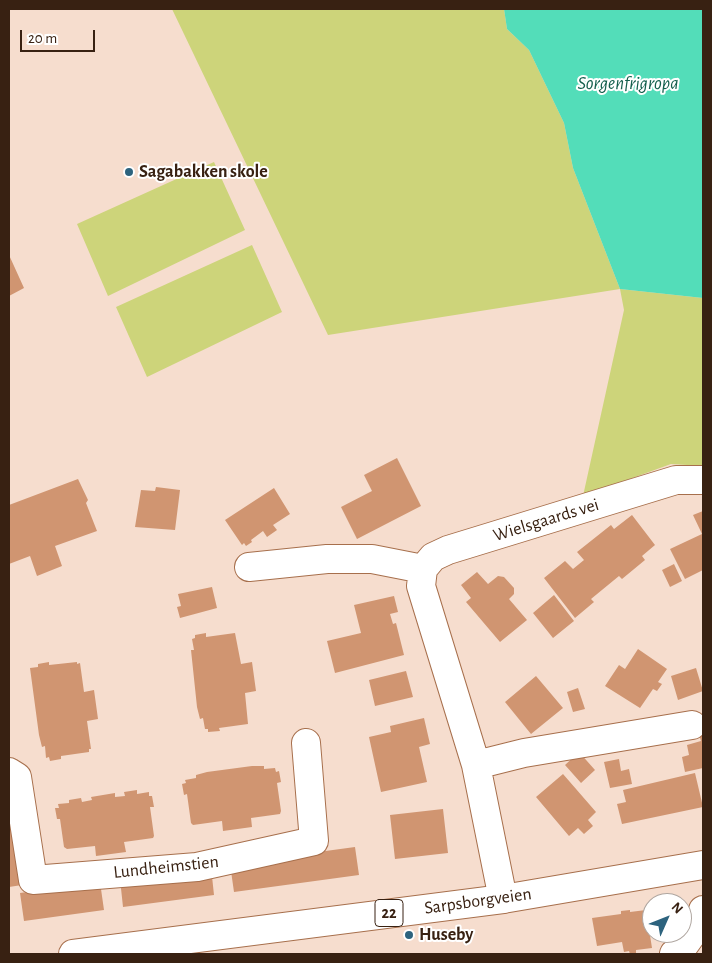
<!DOCTYPE html>
<style>
body{margin:0}
#map{position:relative;width:712px;height:963px;overflow:hidden;background:#f6ddce;font-family:"Alegreya Sans",sans-serif}
canvas{display:block}
.frame{position:absolute;inset:0;border:10px solid #382112;pointer-events:none}
.north{position:absolute;left:642px;top:893px;width:50px;height:50px;box-sizing:border-box;background:#fff;border:1px solid #afa6a0;border-radius:50%;rotate:46deg;font-size:14px;font-weight:700;line-height:20px;text-align:center;color:#382112}
.north::after{content:'';display:block;margin:auto;width:18px;height:22px;background:#2d637e;clip-path:polygon(50% 0,100% 100%,50% 72%,0 100%)}
.scale{position:absolute;left:20px;top:30px;width:75px;height:22px;box-sizing:border-box;border:2px solid #382112;border-top:0;padding-left:6px;font-size:15px;line-height:18px;white-space:nowrap;color:#382112;-webkit-text-stroke:4px #fff;paint-order:stroke}
</style>
<div id="map">
<canvas width="712" height="963"></canvas>
<div class="frame"></div>
<div class="north">N</div>
<div class="scale">20 m</div>
</div>
<script>
const context = document.querySelector('canvas').getContext('2d');
context.lineJoin = 'round';
function paint(path, color) { context.fillStyle = color; context.fill(path, 'evenodd'); }
const shape = rows => new Path2D(rows.map(r => 'M' + r).join(''));
function stroke(path, color, width, dash) { context.strokeStyle = color; context.lineWidth = width; context.lineCap = dash ? 'butt' : 'round'; context.setLineDash(dash || []); context.stroke(path); }
function drawText(font, color, halo, rows, align = 'center') {
  context.font = font + ' "Alegreya Sans",sans-serif'; context.lineWidth = 4; context.setLineDash([]); context.textBaseline = 'middle'; context.strokeStyle = halo; context.fillStyle = color; for (const [text, x, y, turn = 0] of rows) {
    context.save(); context.translate(x, y); context.rotate((+turn || 0) * Math.PI / 180); context.textAlign = isNaN(turn) ? turn : align; if (halo) context.strokeText(text, 0, 0); context.fillText(text, 0, 0); context.restore();
  }
}
paint(shape([
 [172,9,504,9,507,29,529,50,564,123,573,168,620,289,703,298,703,466,671,464,583,496,624,310,620,289,328,335],
 [214,162,245,230,108,296,77,224],
 [252,245,282,312,147,377,116,307]
]), '#cdd47a');
paint(shape([
 [504,9,703,9,703,298,620,289,573,168,564,123,529,50,507,29]
]), '#53ddb9');
paint(shape([
 [9,255,24,288,9,296],
 [397,458,421,506,357,539,341,507,372,491,364,475],
 [78,479,88,500,86,503,97,531,55,546,62,566,37,576,30,556,9,564,9,505],
 [156,487,180,490,175,530,135,527,141,490,155,491],
 [274,488,290,514,273,525,277,530,267,537,263,531,251,540,252,542,246,546,244,543,242,545,225,520],
 [703,511,703,570,685,579,670,549,702,534,693,515],
 [632,515,655,545,642,556,645,560,622,579,619,576,591,599,594,602,575,618,544,578,565,561,573,569,584,560,577,552,611,525,614,529],
 [674,564,682,581,670,587,662,570],
 [477,572,488,584,498,576,504,577,514,588,514,594,509,599,527,620,500,642,466,602,471,598,461,585],
 [212,587,217,608,180,618,177,607,181,606,178,594],
 [554,595,574,621,553,638,533,613],
 [394,596,398,612,390,614,393,624,396,623,404,655,335,673,327,641,361,633,354,605],
 [206,633,206,637,235,633,241,664,252,662,256,691,245,693,248,724,219,728,220,731,208,732,208,729,205,729,203,718,200,719,197,707,191,650,194,650,192,639,195,638,195,635],
 [638,649,667,669,658,682,662,684,657,691,653,689,640,708,605,686,619,665,625,669],
 [49,662,49,665,77,662,77,664,80,663,84,692,94,690,98,719,87,721,91,749,89,749,89,752,61,756,61,759,50,761,49,757,46,758,45,746,42,747,39,735,30,668,38,667,38,664],
 [696,668,703,691,678,700,671,676],
 [406,671,413,697,375,706,369,680],
 [536,676,563,708,531,734,505,702],
 [578,688,585,709,573,712,567,692],
 [424,718,430,744,419,747,427,782,381,792,369,737,391,732,390,726],
 [703,733,703,768,685,772,682,757,689,755,687,745,701,741,699,734],
 [579,752,595,770,581,783,565,765],
 [619,759,621,771,629,769,632,784,610,788,604,762],
 [252,766,264,766,264,769,275,768,276,772,279,771,281,782,277,783,281,811,280,814,251,818,252,827,223,831,222,821,193,825,191,823,187,794,184,795,182,784,186,783,185,780,196,778,196,775,207,772],
 [695,773,703,807,622,824,617,804,626,802,623,790],
 [563,774,596,812,588,820,593,826,584,834,578,828,569,836,536,797],
 [137,790,137,794,149,792,149,796,152,796,154,807,150,807,154,836,153,838,124,842,126,852,96,856,95,846,67,849,64,847,60,819,57,819,55,808,59,808,58,804,69,803,69,800,81,798,82,802,92,800,91,797,115,793,115,797,125,796,124,792],
 [9,805,22,885,9,887],
 [443,809,448,853,395,859,390,815],
 [355,847,359,875,234,892,230,864],
 [211,867,214,895,123,907,120,879],
 [100,882,104,910,24,921,20,893],
 [630,910,630,912,646,910,652,948,636,950,636,954,630,954,629,951,624,952,622,942,597,946,592,918,621,914,621,911]
]), '#d09571');
const minor = shape([
 [249,567,327,559,372,559,423,569],
 [476,765,524,753,692,725],
 [9,772,17,777,33,880,197,867,314,841,306,743],
 [503,899,476,765,421,586,423,569,433,557,448,550,676,480,703,480],
 [674,954,680,951,700,923,703,910]
]);
const highway = shape([
 [73,954,503,899,703,865]
]);
stroke(minor, '#a76f4c', 30);
stroke(highway, '#a76f4c', 30);
stroke(minor, '#fff', 28);
stroke(highway, '#fff', 28);
for (const [x, y, r, color] of [
 [129,172,5,"#2d637e"],
 [409,935,5,"#2d637e"]
]) { const dot = new Path2D(); dot.arc(x, y, r, 0, 2 * Math.PI); context.fillStyle = color; context.fill(dot); stroke(dot, '#fff', 2); }
for (const [x, y, w] of [
 [389,913,28]
]) { const box = new Path2D(); box.roundRect(x - w / 2, y - 13.5, w, 27, 4); context.fillStyle = '#fff'; context.fill(box); stroke(box, '#382112', 1); }
drawText('bold 16px', '#382112', null, [
 ["22",389,913]
]);
drawText('bold 18px', '#382112', '#fff', [
 ["Sagabakken skole",139,172],
 ["Huseby",419,935]
], 'left');
drawText('18px', '#382112', '#fff', [
 ["Wielsgaards vei",546,520,-17],
 ["Lundheimstien",166,867,-6],
 ["Sarpsborgveien",478,901,-8]
]);
drawText('italic 19px', '#145f4d', '#fff', [
 ["Sorgenfrigropa",628,83]
]);
</script>
